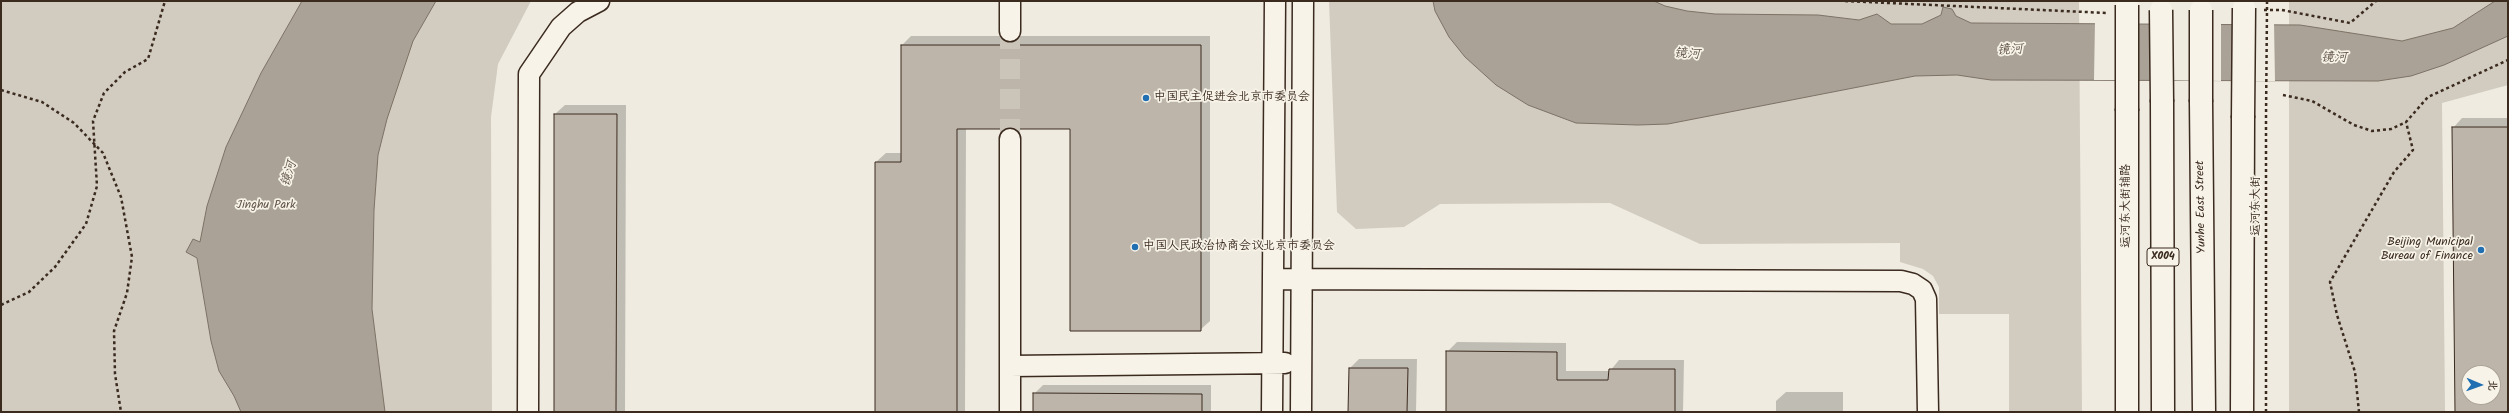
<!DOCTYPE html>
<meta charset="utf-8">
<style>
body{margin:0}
#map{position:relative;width:2509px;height:413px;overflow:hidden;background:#efebe0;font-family:Kalam,"LXGW WenKai TC",sans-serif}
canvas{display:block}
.frame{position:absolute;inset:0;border:2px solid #3b2a1e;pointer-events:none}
.north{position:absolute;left:2461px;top:365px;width:40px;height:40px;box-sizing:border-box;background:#f7f3e8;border:1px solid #aca397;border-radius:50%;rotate:92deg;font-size:11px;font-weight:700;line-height:16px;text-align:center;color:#3b2a1e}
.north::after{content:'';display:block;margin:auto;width:14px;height:18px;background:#1f6fb2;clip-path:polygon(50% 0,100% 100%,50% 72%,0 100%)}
</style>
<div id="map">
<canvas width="2509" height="413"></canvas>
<div class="frame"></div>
<div class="north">北</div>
</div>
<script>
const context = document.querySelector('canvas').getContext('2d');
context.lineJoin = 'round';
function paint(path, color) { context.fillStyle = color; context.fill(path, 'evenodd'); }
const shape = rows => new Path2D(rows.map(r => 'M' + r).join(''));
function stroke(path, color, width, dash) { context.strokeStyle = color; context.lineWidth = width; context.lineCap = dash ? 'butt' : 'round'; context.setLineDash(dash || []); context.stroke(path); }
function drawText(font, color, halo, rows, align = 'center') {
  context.font = font + ' Kalam,"LXGW WenKai TC",sans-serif'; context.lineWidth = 3.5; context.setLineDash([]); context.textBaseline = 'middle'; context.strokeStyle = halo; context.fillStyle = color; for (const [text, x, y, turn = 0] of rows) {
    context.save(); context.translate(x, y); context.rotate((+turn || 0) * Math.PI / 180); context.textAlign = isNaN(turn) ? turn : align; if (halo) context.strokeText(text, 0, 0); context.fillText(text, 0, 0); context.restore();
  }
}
paint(shape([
 [1,1,531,1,498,64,491,117,492,412,1,412],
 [1329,1,2079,1,2082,412,2009,412,2009,314,1939,314,1939,287,1933,276,1923,269,1900,262,1900,243,1700,244,1610,203,1440,204,1404,227,1356,229,1337,212],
 [2289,1,2508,1,2508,85,2442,103,2445,412,2289,412]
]), '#d1cbc0');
const water = shape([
 [302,1,436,1,413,41,387,119,378,155,374,210,372,309,385,412,241,412,234,396,219,371,211,341,197,258,186,252,193,239,200,242,207,206,226,147,261,73,302,1],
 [1433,1,1654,1,1665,6,1687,11,1715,14,1818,15,1859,20,1877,14,1891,24,1922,24,1941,15,1943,7,1952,9,1956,16,1971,23,2300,25,2402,41,2453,28,2495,1,2508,1,2508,36,2444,65,2411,76,2378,81,1991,80,1957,75,1915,76,1704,117,1668,124,1638,125,1576,123,1528,105,1496,85,1465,57,1449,37,1435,11,1433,1]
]);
paint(water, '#aaa296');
stroke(water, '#7e7266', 1);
paint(shape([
 [2095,21,2139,22,2138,80,2094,80],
 [2152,22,2221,22,2221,81,2152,80],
 [2232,22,2274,23,2275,81,2232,81]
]), '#efebe0');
paint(shape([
 [911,36,1210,36,1210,321,1200,330,1071,128,966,128,965,412,876,412,876,162,886,153,902,153,902,45],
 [565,105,626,105,625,412,555,412,555,114],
 [2462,118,2508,118,2508,412,2456,412,2453,128],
 [2469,373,2493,373,2493,397,2469,397],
 [1457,342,1566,343,1566,371,1610,371,1619,360,1684,360,1683,412,1447,412,1447,352],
 [1359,359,1417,359,1416,412,1349,412,1350,368],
 [1043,385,1211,385,1211,412,1034,412,1034,394],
 [1786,392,1843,392,1843,412,1776,412,1776,401]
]), '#0003');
const building = shape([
 [901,45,1201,45,1201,331,1070,331,1070,129,957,129,957,412,875,412,875,162,901,162,901,45],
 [554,114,617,114,616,412,554,412,554,114],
 [2452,127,2508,127,2508,412,2455,412,2452,127],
 [2469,373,2493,373,2493,397,2469,397,2469,373],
 [1446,351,1557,352,1557,380,1608,380,1609,369,1675,369,1675,412,1446,412,1446,351],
 [1349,368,1408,368,1407,412,1348,412,1349,368],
 [1033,393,1202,394,1202,412,1033,412,1033,393]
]);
paint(building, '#bdb5aa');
stroke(building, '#3b2a1e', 1);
stroke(shape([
 [1010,139,1010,31]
]), '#cbc4b9', 20, [20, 10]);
const street = shape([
 [1010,1,1010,31],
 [1273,279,1901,281,1913,284,1922,290,1926,299,1928,412],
 [1010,366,1285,363],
 [528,412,529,74,561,27,578,12,599,1],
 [1010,412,1010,139],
 [1272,412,1275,1],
 [1301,412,1303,1]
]);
const secondary = shape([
 [2127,412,2127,111],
 [2242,412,2243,118]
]);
const primary = shape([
 [2162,102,2163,412],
 [2201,102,2204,412]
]);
stroke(street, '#3b2a1e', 23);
stroke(secondary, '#3b2a1e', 25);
stroke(primary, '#3b2a1e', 25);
stroke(shape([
 [1845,1,2107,13],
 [2267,1,2267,8],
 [2264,10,2282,10,2350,23,2376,1],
 [1,90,42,102,74,123,103,153,121,197,132,257,127,293,114,331,115,374,121,412],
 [2283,95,2312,101,2354,125,2372,131,2391,129,2406,122,2428,97,2508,60],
 [1,305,29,292,55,267,86,224,97,186,93,121,104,93,125,72,148,59,165,1],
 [2266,412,2266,118],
 [2359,412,2355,372,2337,315,2330,282,2394,172,2413,150,2406,122]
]), '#3b2a1e', 2.5, [3, 3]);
stroke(street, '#f7f3e8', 20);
stroke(secondary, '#f7f3e8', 22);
stroke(primary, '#f7f3e8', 22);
const secondaryBridge = shape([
 [2127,111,2127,5],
 [2243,118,2244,8]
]);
const primaryBridge = shape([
 [2161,10,2162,102],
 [2201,10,2201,102]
]);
stroke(secondaryBridge, '#3b2a1e', 25, []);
stroke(primaryBridge, '#3b2a1e', 25, []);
stroke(shape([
 [2266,118,2267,8]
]), '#3b2a1e', 2.5, [3, 3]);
stroke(secondaryBridge, '#f7f3e8', 22);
stroke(primaryBridge, '#f7f3e8', 22);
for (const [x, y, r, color] of [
 [1146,98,4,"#1f6fb2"],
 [1135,247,4,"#1f6fb2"],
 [2481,250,4,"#1f6fb2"]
]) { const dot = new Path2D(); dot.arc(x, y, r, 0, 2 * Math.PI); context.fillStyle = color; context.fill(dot); stroke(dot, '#f7f3e8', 1.5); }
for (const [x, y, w] of [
 [2163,257,32]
]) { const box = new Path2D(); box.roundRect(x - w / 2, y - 9, w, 18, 3); context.fillStyle = '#f7f3e8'; context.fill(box); stroke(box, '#3b2a1e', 1); }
drawText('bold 11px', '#3b2a1e', null, [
 ["X004",2163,257]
]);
drawText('12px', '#3b2a1e', '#f7f3e8', [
 ["中国民主促进会北京市委员会",1154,98],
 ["Beijing Municipal",2473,243,"right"],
 ["Bureau of Finance",2473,257,"right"],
 ["中国人民政治协商会议北京市委员会",1143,247]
], 'left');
drawText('12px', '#605246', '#f7f3e8', [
 ["Jinghu Park",266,206]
]);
drawText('12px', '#3b2a1e', '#f7f3e8', [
 ["运河东大街辅路",2127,206,-90],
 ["运河东大街",2257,206,-90],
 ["Yunhe East Street",2202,207,-91]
]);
drawText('italic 13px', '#625448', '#f7f3e8', [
 ["镜河",2010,51,-4],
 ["镜河",1687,55,3],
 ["镜河",2334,59],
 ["镜河",290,174,-73]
]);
</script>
